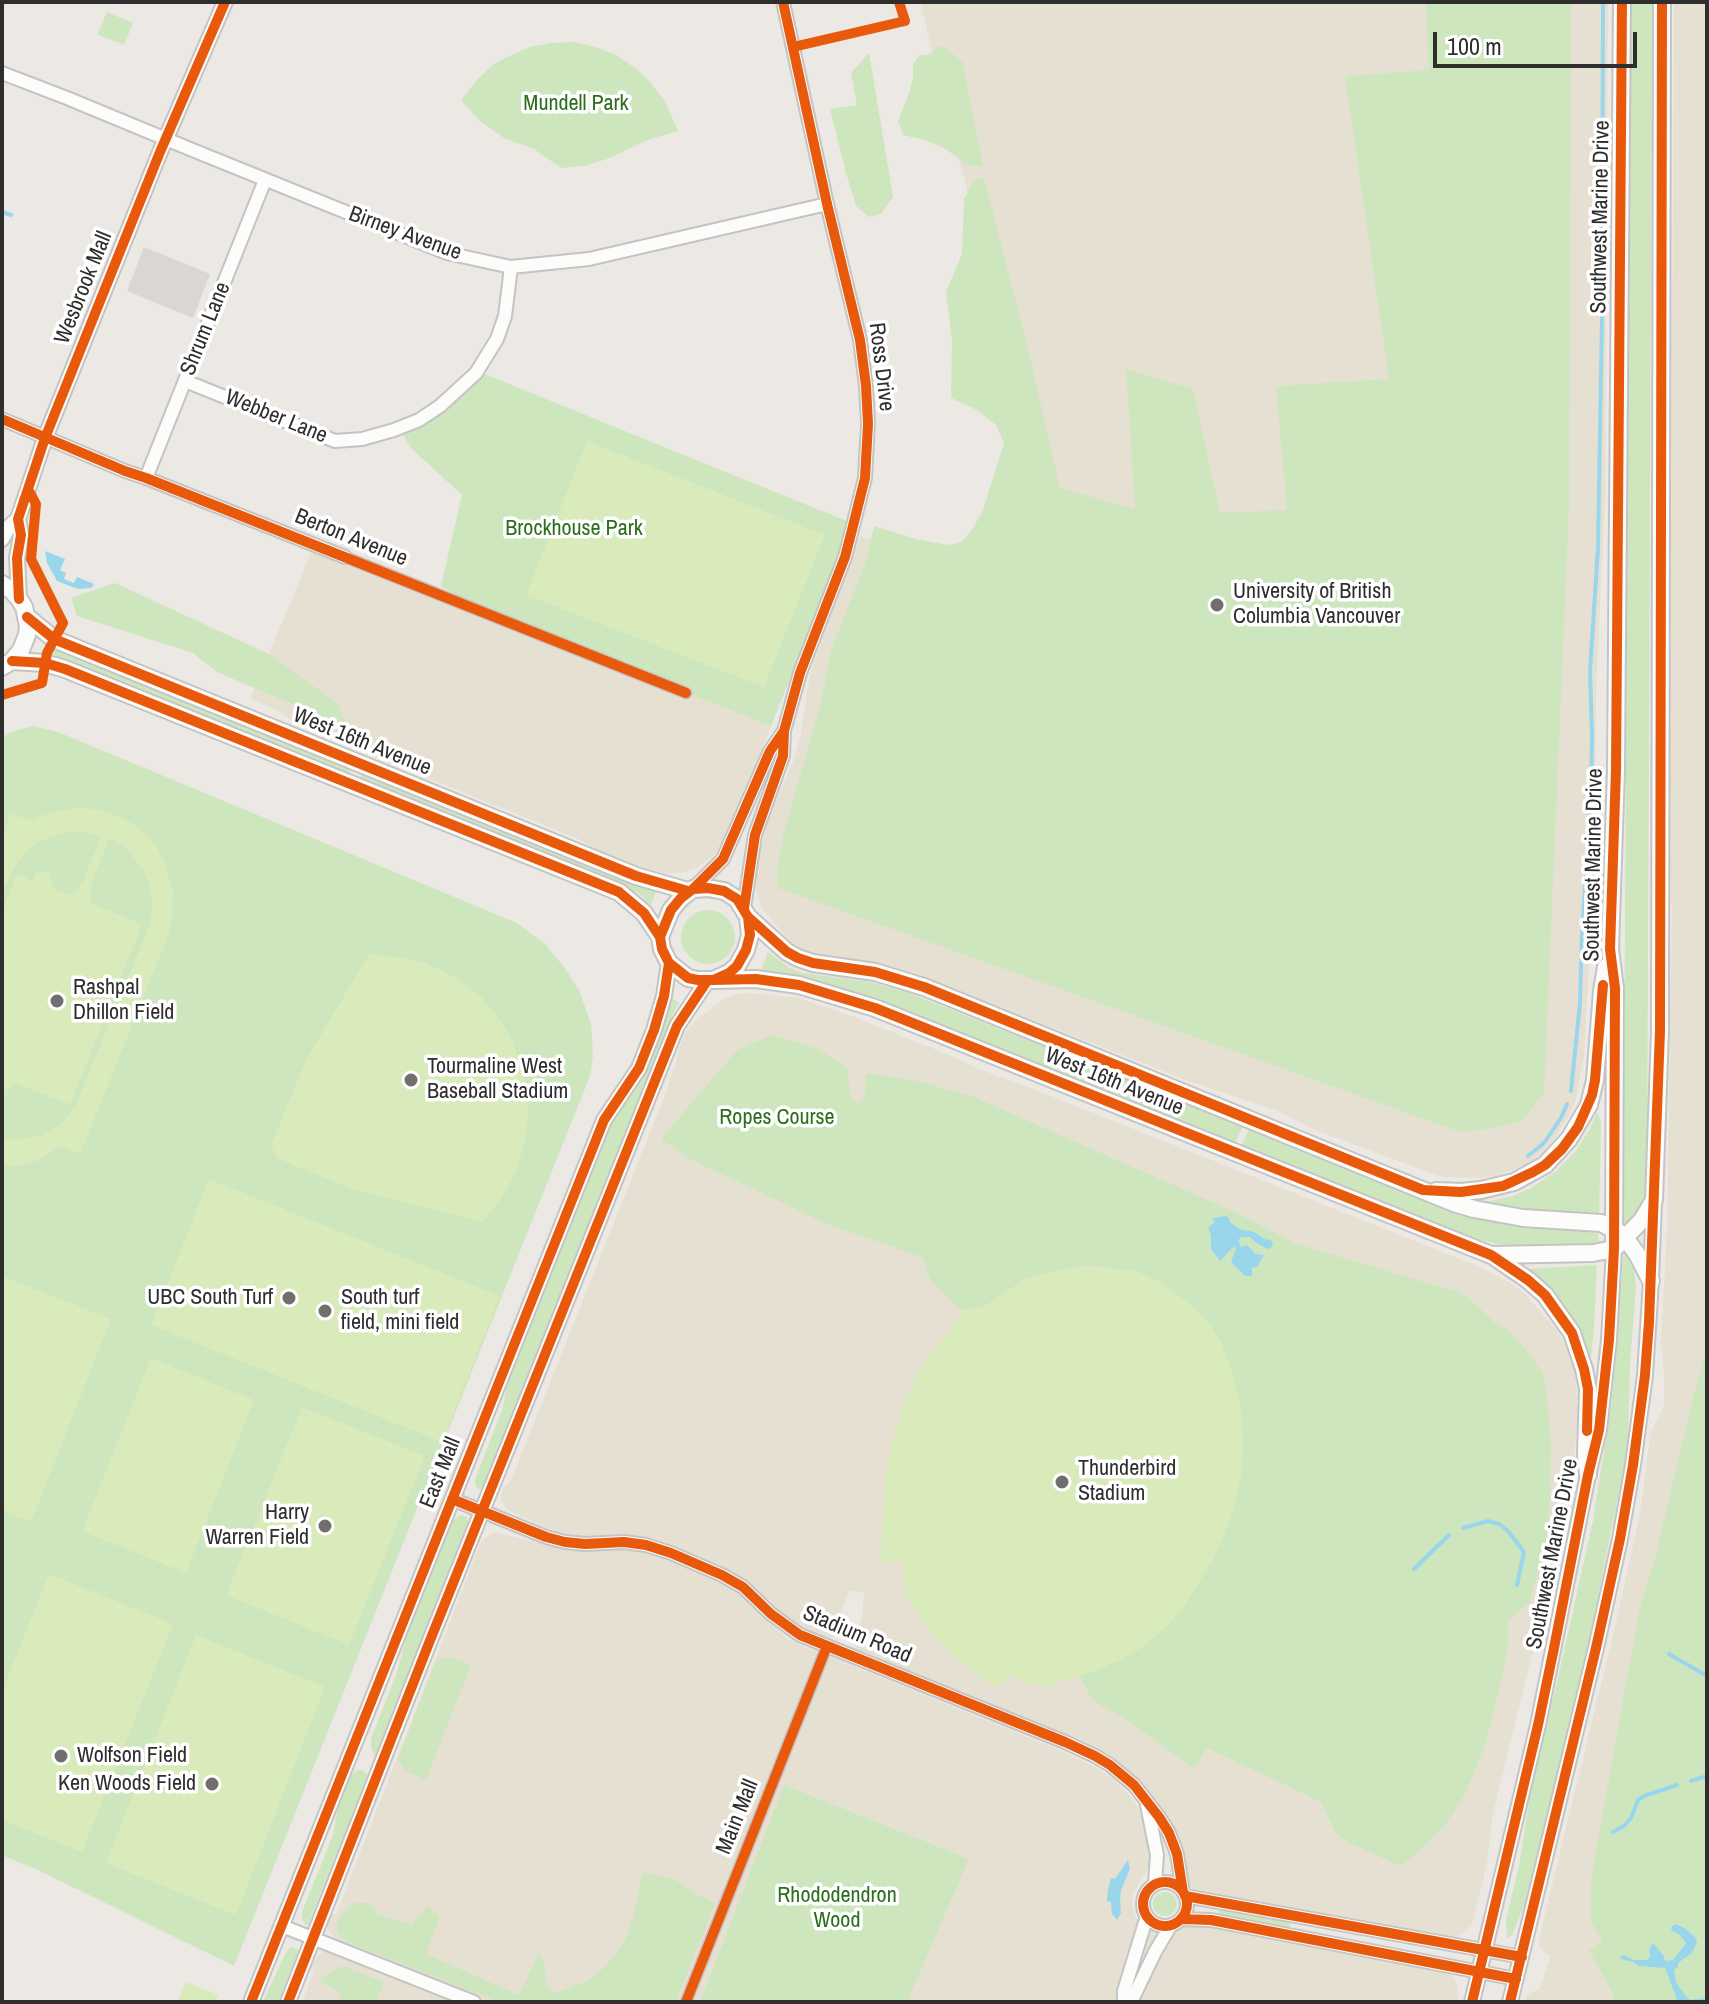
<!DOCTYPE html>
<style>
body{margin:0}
#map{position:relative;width:1709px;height:2004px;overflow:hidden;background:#ece8e4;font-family:"Archivo Narrow",sans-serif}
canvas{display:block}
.frame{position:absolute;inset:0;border:4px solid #2e2e2e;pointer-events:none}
.scale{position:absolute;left:1433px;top:32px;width:204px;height:36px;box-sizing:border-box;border:4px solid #2e2e2e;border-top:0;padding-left:10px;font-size:24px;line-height:28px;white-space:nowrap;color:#2e2e2e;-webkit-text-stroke:6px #fff;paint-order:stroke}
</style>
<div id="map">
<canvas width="1709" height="2004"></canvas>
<div class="frame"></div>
<div class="scale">100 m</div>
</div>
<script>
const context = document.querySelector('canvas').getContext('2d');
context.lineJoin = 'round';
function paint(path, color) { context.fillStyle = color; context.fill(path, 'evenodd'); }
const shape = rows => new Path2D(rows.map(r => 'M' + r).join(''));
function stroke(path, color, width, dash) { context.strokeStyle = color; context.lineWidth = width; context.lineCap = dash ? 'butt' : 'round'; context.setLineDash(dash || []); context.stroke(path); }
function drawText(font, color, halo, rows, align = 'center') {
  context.font = font + ' "Archivo Narrow",sans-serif'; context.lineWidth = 7; context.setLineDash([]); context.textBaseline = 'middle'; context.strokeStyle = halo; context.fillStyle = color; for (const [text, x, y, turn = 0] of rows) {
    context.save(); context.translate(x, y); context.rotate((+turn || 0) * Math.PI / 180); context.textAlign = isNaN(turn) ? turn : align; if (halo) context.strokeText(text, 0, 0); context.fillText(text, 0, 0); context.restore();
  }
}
paint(shape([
 [920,2,1608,2,1605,496,1596,691,1596,832,1584,1056,1576,1099,1569,1116,1548,1148,1538,1157,1525,1165,1498,1175,1481,1178,1444,1177,1428,1172,1310,1128,1278,1111,1191,1082,913,973,867,961,829,960,807,953,789,940,763,910,756,890,757,865,763,840,770,815,793,762,800,738,810,674,817,653,860,536,983,574,1026,426],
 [1674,2,1707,2,1707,2002,1524,2002,1528,1994,1540,1989,1550,1956,1542,1950,1538,1943,1616,1623,1640,1513,1651,1432,1664,1406,1664,1373,1661,1341,1667,1229,1672,913,1669,872],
 [312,551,342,562,345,557,771,726,728,833,716,853,698,867,681,873,663,873,631,864,605,854,576,838,363,752,298,724,273,708,250,699],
 [748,993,796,997,852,1016,959,1059,979,1069,1036,1090,1475,1265,1511,1283,1526,1295,1557,1330,1565,1345,1576,1375,1578,1424,1572,1471,1555,1560,1493,1814,1487,1864,1472,1925,1462,1934,1453,1939,1197,1893,1186,1881,1169,1825,1162,1811,1145,1787,1119,1762,1086,1742,856,1649,854,1642,862,1617,864,1592,849,1591,832,1638,829,1640,785,1619,751,1586,733,1574,720,1568,646,1540,620,1536,589,1538,558,1533,508,1510,504,1506,501,1498,503,1488,511,1480,668,1087,684,1034,695,1021,723,999,737,994],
 [494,1532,563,1549,580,1551,630,1549,644,1552,684,1566,715,1579,734,1589,786,1638,793,1642,1062,1751,1094,1767,1109,1776,1127,1792,1139,1808,1145,1821,1152,1856,1147,1870,1133,1893,1132,1903,1136,1918,1170,1935,1187,1926,1197,1924,1210,1926,1439,1968,1448,1972,1454,1978,1458,1988,1458,2002,302,2002,314,1972,310,1967,317,1956,324,1952,344,1956,336,1939,328,1929,329,1918,330,1913,336,1915,481,1542]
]), '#e6e0d3');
paint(shape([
 [1426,2,1571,2,1569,508,1544,1093,1523,1121,1487,1129,1460,1132,778,888,777,870,784,832,821,703,831,651,867,558,874,526,916,539,948,545,961,542,972,530,983,510,1004,443,996,425,977,410,951,398,952,341,946,292,962,254,964,199,975,180,984,178,1028,349,1060,488,1135,509,1126,369,1193,389,1220,513,1287,510,1276,386,1389,379,1345,76,1429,70],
 [1631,2,1652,2,1649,736,1647,1175,1643,1202,1637,1214,1625,1228,1623,1226],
 [107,12,133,23,124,45,97,34],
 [574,42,595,47,616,55,638,70,651,83,665,101,678,131,650,139,607,159,584,166,561,168,534,149,504,138,480,121,461,100,478,79,494,64,507,57,530,47,550,43],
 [939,46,948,49,963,63,983,166,968,165,944,148,928,141,903,135,898,121,909,93,913,77,913,64,920,55,928,55],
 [869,53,893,197,881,214,869,217,856,206,846,173,830,109,857,105,851,73],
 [482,373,849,522,835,565,771,726,478,611,441,586,462,495,411,448,402,433,437,415,462,395],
 [115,583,271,655,338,704,348,728,217,672,193,653,77,616,71,598],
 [53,648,337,764,350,769,348,774,52,654],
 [33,726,58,732,517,923,546,945,564,967,579,990,591,1024,593,1056,590,1076,234,1966,40,1871,2,1855,2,738,11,732],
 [362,775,584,865,656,892,651,905,638,893,360,779],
 '681 937a27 27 0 1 1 54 0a27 27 0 1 1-54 0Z',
 [768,952,790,968,803,973,870,982,909,993,1243,1126,1234,1145,849,992,815,980,761,970],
 [672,998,679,1003,671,1018,482,1490,478,1489,476,1487,475,1480,503,1407,508,1378,604,1136,670,999],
 [772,1035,818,1049,848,1068,850,1096,856,1103,865,1098,866,1073,918,1081,974,1097,1237,1213,1297,1244,1458,1292,1470,1299,1494,1322,1507,1329,1528,1352,1542,1372,1546,1385,1551,1442,1550,1501,1547,1536,1541,1568,1533,1587,1530,1603,1508,1620,1508,1648,1497,1698,1485,1745,1466,1792,1445,1826,1413,1857,1401,1866,1347,1842,1335,1832,1321,1802,1207,1748,1194,1769,1133,1724,1092,1700,1079,1675,1044,1687,1022,1681,1107,1267,1086,1266,1059,1270,1025,1279,983,1307,961,1310,930,1279,922,1257,829,1225,690,1159,661,1139,737,1050],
 [1597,1112,1601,1122,1599,1219,1523,1215,1481,1203,1513,1196,1531,1188,1556,1171,1575,1152,1590,1129],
 [1249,1129,1459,1212,1485,1220,1512,1225,1592,1232,1598,1234,1599,1242,1597,1246,1534,1248,1498,1244,1469,1237,1240,1148],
 [1626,1253,1634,1268,1636,1288,1630,1363,1628,1447,1583,1670,1526,1901,1512,1935,1507,1938,1506,1920,1519,1866,1531,1789,1556,1687,1593,1521,1612,1400,1623,1259,1624,1254],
 [1597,1265,1594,1328,1591,1358,1588,1361,1525,1269],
 [1707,1349,1707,2002,1608,2002,1615,1997,1589,1950,1603,1942,1591,1921,1591,1878,1640,1607,1654,1562,1695,1390],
 [460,1515,467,1517,468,1524,375,1756,371,1747,371,1739,397,1672,410,1624,449,1524],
 [449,1657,471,1665,426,1780,405,1771,398,1759,434,1666,438,1660],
 [357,1770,362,1770,367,1773,367,1778,308,1925,306,1925,302,1919,302,1912,333,1835,339,1802,351,1775],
 [784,1785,969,1859,907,2002,700,2002],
 [642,1872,674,1879,698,1895,715,1903,676,2002,499,2002,347,1942,337,1931,337,1920,353,1903,370,1903,377,1914,412,1925,427,1906,440,1916,426,1954,519,1995,539,1953,544,1962,547,1988,556,1993,591,1979,605,1967,617,1952,626,1938,631,1923,639,1892],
 '1153 1904a12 12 0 1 1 24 0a12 12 0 1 1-24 0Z',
 [1219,1908,1291,1921,1289,1931,1217,1917],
 [291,1947,299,1950,278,2002,263,2002,286,1952],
 [343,1966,384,1982,376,2002,342,2002,337,1990,320,1982,327,1974]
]), '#cee6be');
paint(shape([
 [587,441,825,535,764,687,526,595],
 [80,808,101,810,127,820,147,835,155,844,165,864,173,890,172,919,167,939,80,1154,60,1146,38,1160,25,1165,2,1166,2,1139,17,1140,43,1135,62,1123,75,1107,150,924,152,901,149,884,143,870,126,848,109,838,92,882,90,903,142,924,70,1105,15,1083,7,1093,2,1106,2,911,17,874,33,881,36,873,48,872,54,889,72,896,84,879,101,836,84,831,68,832,39,841,27,851,17,863,2,894,2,836,11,813,30,821,52,812],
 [369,954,411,959,425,963,453,976,480,995,503,1024,512,1040,523,1070,529,1105,526,1138,516,1172,501,1199,483,1222,354,1190,277,1158,271,1145,306,1060],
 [209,1179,500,1296,442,1442,151,1325],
 [1086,1266,1136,1271,1160,1282,1195,1308,1210,1325,1221,1342,1233,1375,1241,1409,1243,1444,1241,1475,1235,1504,1225,1533,1213,1560,1185,1605,1168,1625,1143,1647,1120,1660,1097,1670,1044,1687,1006,1675,1001,1687,986,1682,956,1658,931,1632,905,1595,904,1561,880,1562,886,1469,893,1438,904,1402,915,1378,930,1354,959,1318,961,1310,984,1307,1026,1279,1059,1270],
 [2,1276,111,1319,31,1522,2,1511],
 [151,1358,254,1400,186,1573,82,1531],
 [302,1407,425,1456,349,1645,226,1595],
 [49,1574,173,1624,82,1852,2,1820,2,1691],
 [196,1635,325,1687,236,1915,106,1863],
 [186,1982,218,1995,215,2002,178,2002]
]), '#d9eabb');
paint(shape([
 [144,247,210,274,193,318,127,291]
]), '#dad6d2');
paint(shape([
 [45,551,65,559,60,570,66,573,64,579,74,583,77,577,94,584,91,588,78,589,57,581,47,563],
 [1226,1216,1229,1218,1230,1222,1239,1229,1254,1232,1267,1240,1270,1239,1273,1243,1271,1248,1267,1249,1255,1242,1250,1237,1242,1237,1238,1240,1241,1247,1247,1245,1256,1254,1264,1255,1257,1267,1251,1268,1253,1274,1251,1276,1245,1276,1231,1262,1236,1249,1234,1246,1220,1261,1211,1249,1211,1235,1208,1228,1214,1223,1213,1218],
 [1128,1860,1130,1869,1121,1890,1120,1898,1121,1913,1117,1920,1112,1914,1111,1902,1107,1901,1108,1889,1111,1878,1115,1879],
 [1676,1924,1686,1929,1696,1938,1697,1942,1692,1953,1678,1963,1678,1967,1674,1970,1676,1982,1684,1994,1690,2000,1703,1998,1707,1999,1707,2002,1678,2002,1665,1968,1639,1966,1633,1962,1621,1959,1620,1957,1624,1955,1634,1960,1647,1960,1650,1957,1649,1950,1653,1943,1663,1955,1665,1960,1669,1961,1674,1959,1686,1943,1679,1934,1671,1930,1672,1926]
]), '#99d6ec');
stroke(shape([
 [2,212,11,215],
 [1571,1091,1580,1003,1582,933,1591,802,1592,736,1590,671,1598,548,1602,316,1603,2],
 [1528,1156,1544,1143,1561,1118,1567,1104],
 [1463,1528,1488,1521,1499,1524,1508,1531,1524,1552,1517,1585],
 [1414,1569,1449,1535],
 [1669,1654,1707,1676],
 [1691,1781,1707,1776],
 [1613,1832,1624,1826,1631,1818,1638,1800,1644,1796,1677,1785]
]), '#99d6ec', 4);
const pedestrian = shape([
 [345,557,686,693],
 [686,2002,827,1646]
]);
const minor = shape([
 [2,73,67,98,190,149,447,253,511,267,589,259,827,204],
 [185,381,335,441,362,439,394,430,419,420,440,406,476,373,497,339,505,316,511,267],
 [2,419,125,471,146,478,345,557],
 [146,478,265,180],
 [693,889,723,859,770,751,784,731],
 [744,908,755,835,783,756,784,731,800,673,845,557,853,526,865,478,868,424,866,386,860,340,827,204,783,2],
 [452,1499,546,1537,565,1542,585,1544,624,1542,646,1545,671,1553,722,1575,743,1587,771,1614,800,1635,1065,1742,1095,1756,1110,1765,1134,1785,1159,1817,1169,1833,1177,1854,1183,1892],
 [1147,1805,1157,1855,1155,1884],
 '1143 1904a22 22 0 1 1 44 0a22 22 0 1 1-44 0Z',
 [1185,1896,1522,1957],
 [1181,1919,1211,1920,1516,1979],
 [282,1926,474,2002],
 [1124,2002,1124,1991,1147,1916],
 [1127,2002,1134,1996,1155,1952,1171,1925]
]);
const tertiary = shape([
 [2,539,8,528,18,519],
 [19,599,17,558,21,535,18,519,45,438,160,152,225,2],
 [251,2002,604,1120,639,1068,654,1030,664,996,669,963],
 [288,2002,429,1643,677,1026,707,981],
 [1472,2002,1538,1725,1588,1475,1599,1430,1609,1340,1614,1249],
 [1510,2002,1596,1648,1620,1539,1633,1465,1645,1375,1651,1281,1654,1200]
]);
const secondary = shape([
 [2,584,12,591,19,599,24,607,28,626,27,635,21,650,12,661,2,667],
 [27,617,54,639,636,876,688,891],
 [12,661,45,663,65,669,619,892,644,913,660,937],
 [708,888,724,891,737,899,748,917,750,935,746,950,737,966,729,973,713,980,698,980,688,978,669,963,662,949,660,937,671,910,681,898,693,889,708,888],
 [748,917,787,952,798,958,813,963,875,972,924,987,1454,1203,1474,1209,1523,1218,1601,1223,1620,1233,1626,1239,1637,1254,1651,1281],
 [713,980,756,979,799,985,875,1008,1491,1255,1593,1253,1614,1249],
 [1436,1191,1461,1192,1481,1190,1514,1182,1545,1165,1569,1139,1589,1105,1595,1080,1602,991,1606,967],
 [1614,1249,1642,1220,1654,1200,1660,1031,1662,2],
 [1614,1249,1615,988,1610,949,1616,770,1622,2],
 [1493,1256,1528,1280,1545,1295,1572,1333,1584,1369,1588,1389,1586,1455,1588,1475]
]);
stroke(pedestrian, '#c5c4c5', 13);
stroke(minor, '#c5c4c5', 16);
stroke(tertiary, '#c5c4c5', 18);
stroke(secondary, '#c5c4c5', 20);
stroke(pedestrian, '#fcfcfb', 9);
stroke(minor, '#fcfcfb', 12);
stroke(tertiary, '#fcfcfb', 14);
stroke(secondary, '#fcfcfb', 16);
stroke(shape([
 [793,47,905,21,899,2],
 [2,419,125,471,146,478,686,693],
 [19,599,17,558,21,535,18,519,45,438,160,152,225,2],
 [27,617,54,639,636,876,688,891],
 [12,661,45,663,65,669,619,892,644,913,660,937],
 [2,695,42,683,47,653,63,623,31,559,36,504,28,489],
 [708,888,724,891,737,899,748,917,750,935,746,950,737,966,729,973,713,980,698,980,688,978,669,963,662,949,660,937,671,910,681,898,693,889,708,888],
 [693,889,723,859,770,751,784,731],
 [744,908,755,835,783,756,784,731,800,673,845,557,853,526,865,478,868,424,866,386,860,340,827,204,783,2],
 [748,917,787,952,798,958,813,963,875,972,924,987,1423,1190,1461,1192,1503,1186,1533,1172,1545,1165,1562,1149,1578,1127,1592,1095,1595,1080,1603,985],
 [713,980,756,979,799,985,875,1008,1491,1255,1528,1280,1545,1295,1572,1333,1584,1369,1588,1389,1587,1431],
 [452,1499,546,1537,565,1542,585,1544,624,1542,646,1545,671,1553,722,1575,743,1587,771,1614,800,1635,1065,1742,1095,1756,1110,1765,1134,1785,1159,1817,1169,1833,1177,1854,1183,1892],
 '1143 1904a22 22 0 1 1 44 0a22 22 0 1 1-44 0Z',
 [1185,1896,1522,1957],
 [1181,1919,1211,1920,1516,1979],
 [251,2002,604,1120,639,1068,654,1030,664,996,669,963],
 [288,2002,429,1643,677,1026,707,981],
 [686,2002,827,1646],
 [1472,2002,1538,1725,1554,1648,1588,1475,1599,1430,1609,1340,1614,1249,1615,988,1610,949,1616,770,1622,2],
 [1510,2002,1596,1648,1620,1539,1633,1465,1645,1375,1649,1322,1660,1031,1662,2]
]), '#e8590c', 10);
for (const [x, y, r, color] of [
 [1217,605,8,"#706f6e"],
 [57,1001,8,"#706f6e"],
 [411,1080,8,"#706f6e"],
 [289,1298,8,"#706f6e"],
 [325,1311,8,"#706f6e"],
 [1062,1482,8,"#706f6e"],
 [325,1526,8,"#706f6e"],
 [61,1756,8,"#706f6e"],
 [212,1784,8,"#706f6e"]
]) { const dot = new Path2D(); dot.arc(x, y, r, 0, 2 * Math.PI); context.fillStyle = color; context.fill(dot); stroke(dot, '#fff', 3); }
drawText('22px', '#2c6e1b', '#fff', [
 ["Mundell Park",576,104],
 ["Brockhouse Park",574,529],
 ["Ropes Course",777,1118],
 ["Rhododendron",837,1896],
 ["Wood",837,1921]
]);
drawText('22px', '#2e2e2e', '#fff', [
 ["Southwest Marine Drive",1601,217,-89],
 ["Birney Avenue",405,234,20],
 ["Wesbrook Mall",84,288,-68],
 ["Shrum Lane",206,329,-68],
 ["Ross Drive",881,367,83],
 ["Webber Lane",276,417,22],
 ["Berton Avenue",351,538,22],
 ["West 16th Avenue",362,742,22],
 ["Southwest Marine Drive",1594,865,-89],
 ["West 16th Avenue",1114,1082,22],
 ["East Mall",441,1473,-68],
 ["Southwest Marine Drive",1553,1554,-79],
 ["Stadium Road",857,1635,23],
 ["Main Mall",738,1817,-68]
]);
drawText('22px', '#2e2e2e', '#fff', [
 ["University of British",1233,592],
 ["Columbia Vancouver",1233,617],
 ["Rashpal",73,988],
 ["Dhillon Field",73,1013],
 ["Tourmaline West",427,1067],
 ["Baseball Stadium",427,1092],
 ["UBC South Turf",273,1298,"right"],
 ["South turf",341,1298],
 ["field, mini field",341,1323],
 ["Thunderbird",1078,1469],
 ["Stadium",1078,1494],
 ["Harry",309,1513,"right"],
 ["Warren Field",309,1538,"right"],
 ["Wolfson Field",77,1756],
 ["Ken Woods Field",196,1784,"right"]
], 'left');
</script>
